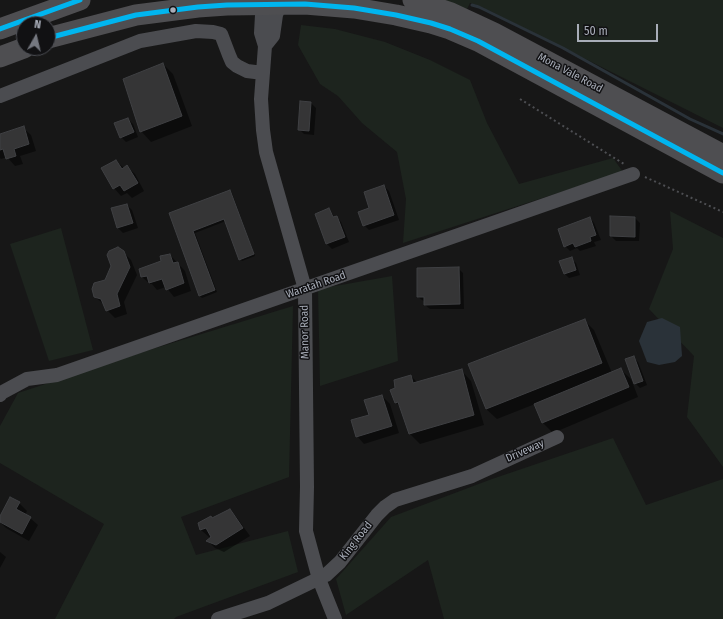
<!DOCTYPE html>
<style>
body{margin:0}
#map{position:relative;width:723px;height:619px;overflow:hidden;background:#171717;font-family:"Fira Sans Condensed",sans-serif}
canvas{display:block}
.north{position:absolute;left:16px;top:16px;width:40px;height:40px;box-sizing:border-box;background:#111113;border:1px solid #4d4f55;border-radius:50%;rotate:8deg;font-size:11px;font-weight:700;line-height:16px;text-align:center;color:#a8adb8}
.north::after{content:'';display:block;margin:auto;width:14px;height:18px;background:#757880;clip-path:polygon(50% 0,100% 100%,50% 72%,0 100%)}
.scale{position:absolute;left:577px;top:24px;width:81px;height:18px;box-sizing:border-box;border:2px solid #a8adb8;border-top:0;padding-left:5px;font-size:12px;line-height:14px;white-space:nowrap;color:#a8adb8;-webkit-text-stroke:3px #111113;paint-order:stroke}
</style>
<div id="map">
<canvas width="723" height="619"></canvas>
<div class="north">N</div>
<div class="scale">50 m</div>
</div>
<script>
const context = document.querySelector('canvas').getContext('2d');
context.lineJoin = 'round';
function paint(path, color) { context.fillStyle = color; context.fill(path, 'evenodd'); }
const shape = rows => new Path2D(rows.map(r => 'M' + r).join(''));
function stroke(path, color, width, dash) { context.strokeStyle = color; context.lineWidth = width; context.lineCap = dash ? 'butt' : 'round'; context.setLineDash(dash || []); context.stroke(path); }
function drawText(font, color, halo, rows, align = 'center') {
  context.font = font + ' "Fira Sans Condensed",sans-serif'; context.lineWidth = 3; context.setLineDash([]); context.textBaseline = 'middle'; context.strokeStyle = halo; context.fillStyle = color; for (const [text, x, y, turn = 0] of rows) {
    context.save(); context.translate(x, y); context.rotate((+turn || 0) * Math.PI / 180); context.textAlign = isNaN(turn) ? turn : align; if (halo) context.strokeText(text, 0, 0); context.fillText(text, 0, 0); context.restore();
  }
}
paint(shape([
 [440,0,723,0,723,128,480,6,470,3,467,9],
 [301,25,335,29,385,42,430,60,470,80,487,123,519,184,613,158,623,172,403,243,406,199,397,152,362,123,338,96,320,84,298,45],
 [670,211,723,238,723,467,687,417,694,356,649,309,673,249],
 [61,228,93,350,49,361,10,244],
 [392,276,398,361,320,386,318,289],
 [293,306,289,477,181,517,196,555,288,531,298,572,176,617,174,619,55,619,104,524,0,463,0,426,18,393,146,351],
 [613,438,646,505,723,479,723,619,444,619,428,560,346,615,336,579,391,517,492,479]
]), '#1d241e');
paint(shape([
 [662,318,680,327,682,356,675,362,659,365,647,362,639,341,647,322]
]), '#2a3239');
paint(shape([
 [163,64,173,74,192,126,151,142,141,131],
 [301,102,311,103,316,108,314,135,304,134,299,129],
 [128,119,133,124,138,137,126,142,121,137],
 [23,128,31,135,36,151,20,156,23,164,15,166,7,157,1,159,0,158,0,135],
 [116,161,124,168,127,167,135,174,144,191,132,198,127,193,121,196,114,188,103,169],
 [384,186,389,191,399,220,369,230,364,225,371,209],
 [230,191,232,193,255,256,242,261,240,259,226,221,195,233,217,292,202,298,200,296,170,213],
 [127,205,132,210,138,228,123,233,118,228,113,209],
 [329,209,335,218,337,217,341,222,349,242,332,249,327,244,316,214],
 [590,218,594,223,601,240,594,242,596,246,580,251,577,248,570,251,565,246],
 [635,218,640,223,639,241,616,241,611,236],
 [123,252,131,260,137,275,124,302,127,314,115,318,107,310,105,305,95,297],
 [170,255,185,271,191,291,174,297,166,287,157,290,152,284,150,284,142,277,140,269,162,262],
 [571,259,576,263,580,275,569,278,564,273],
 [458,268,463,273,464,309,430,309,425,305,425,302,418,297],
 [584,320,594,330,612,373,620,369,631,379,638,397,553,433,543,423,535,404,497,419,486,409],
 [633,357,638,362,647,385,640,388,635,383],
 [461,370,471,381,484,425,420,444,410,434,401,408,396,402,396,388,411,376,418,383],
 [382,396,390,404,399,433,364,444,357,436],
 [19,503,27,511,25,515,30,518,38,525,29,541,6,528,0,522,0,519],
 [230,510,237,518,250,536,224,552,215,548,208,541,213,536,209,537,201,530,200,524,211,517,213,519],
 [0,552,6,557,0,568]
]), '#0007');
stroke(shape([
 [472,5,479,7,563,48,690,119,723,134]
]), '#2a3239', 3);
const building = shape([
 [163,63,182,116,140,132,123,79,163,63],
 [300,101,311,102,309,131,298,130,300,101],
 [128,118,134,132,120,138,114,123,128,118],
 [24,126,29,144,14,149,16,156,6,159,3,149,0,150,0,134,24,126],
 [116,160,122,169,127,165,138,183,124,191,120,185,113,189,101,168,116,160],
 [384,185,394,215,363,226,358,212,369,208,364,192,384,185],
 [230,190,254,254,239,260,224,219,193,231,215,290,199,296,169,213,230,190],
 [127,204,133,223,117,228,111,208,127,204],
 [329,208,333,217,337,216,345,237,326,244,315,214,329,208],
 [610,216,635,217,635,237,610,236,610,216],
 [590,217,596,235,590,237,591,241,575,247,573,243,564,247,558,229,590,217],
 [118,247,124,251,130,267,117,294,120,306,106,311,101,299,94,297,92,289,94,283,105,280,111,266,107,255,109,251,118,247],
 [170,254,173,263,178,262,184,283,166,290,162,279,149,283,147,276,141,277,139,269,161,261,160,256,170,254],
 [572,257,576,270,564,274,559,261,572,257],
 [459,267,460,304,424,305,424,297,417,297,417,268,459,267],
 [585,319,602,363,486,409,468,364,585,319],
 [634,356,643,381,634,384,625,359,634,356],
 [621,368,629,387,542,423,534,404,621,368],
 [462,369,474,415,409,434,398,402,395,403,390,390,395,388,394,380,411,375,413,383,462,369],
 [382,395,392,426,356,437,351,420,369,415,364,400,382,395],
 [10,497,20,502,16,509,31,517,22,534,0,522,0,516,10,497],
 [230,509,243,528,216,545,206,541,211,537,206,528,200,530,198,523,211,516,212,518,230,509]
]);
paint(building, '#353536');
stroke(building, '#3f4043', 1);
stroke(shape([
 [520,99,624,164],
 [645,177,723,212]
]), '#4d4e52', 2, [2, 3]);
stroke(shape([
 [267,0,262,15,261,33,265,46,261,99,263,130,266,152,305,289,307,487,306,531,319,579,335,619],
 [265,46,273,36,276,15,282,0],
 [0,96,140,41,196,31,213,32,221,34,229,55,232,62,237,66,247,71,263,73],
 [0,395,1,393,27,379,57,375,633,174],
 [218,619,268,603,326,575,340,562,377,515,385,507,395,500,472,476,557,437]
]), '#4b4c50', 14);
stroke(shape([
 [413,0,451,13,494,33,723,155],
 [0,29,80,0],
 [48,38,136,15,198,7,227,5,305,4,354,8,396,15,431,23,450,29,478,41,723,173],
 [0,57,24,48]
]), '#4e4e51', 21);
stroke(shape([
 [0,29,80,0],
 [48,38,136,15,198,7,227,5,305,4,354,8,396,15,431,23,450,29,478,41,723,173]
]), '#00b5ef', 5);
for (const [x, y, r, color] of [
 [173,10,3.5,"#a8adb8"]
]) { const dot = new Path2D(); dot.arc(x, y, r, 0, 2 * Math.PI); context.fillStyle = color; context.fill(dot); stroke(dot, '#111113', 1.5); }
drawText('11px', '#a8adb8', '#111113', [
 ["Mona Vale Road",570,73,28],
 ["Waratah Road",316,285,-19],
 ["Manor Road",305,332,-91],
 ["Driveway",525,451,-24],
 ["King Road",356,541,-52]
]);
</script>
